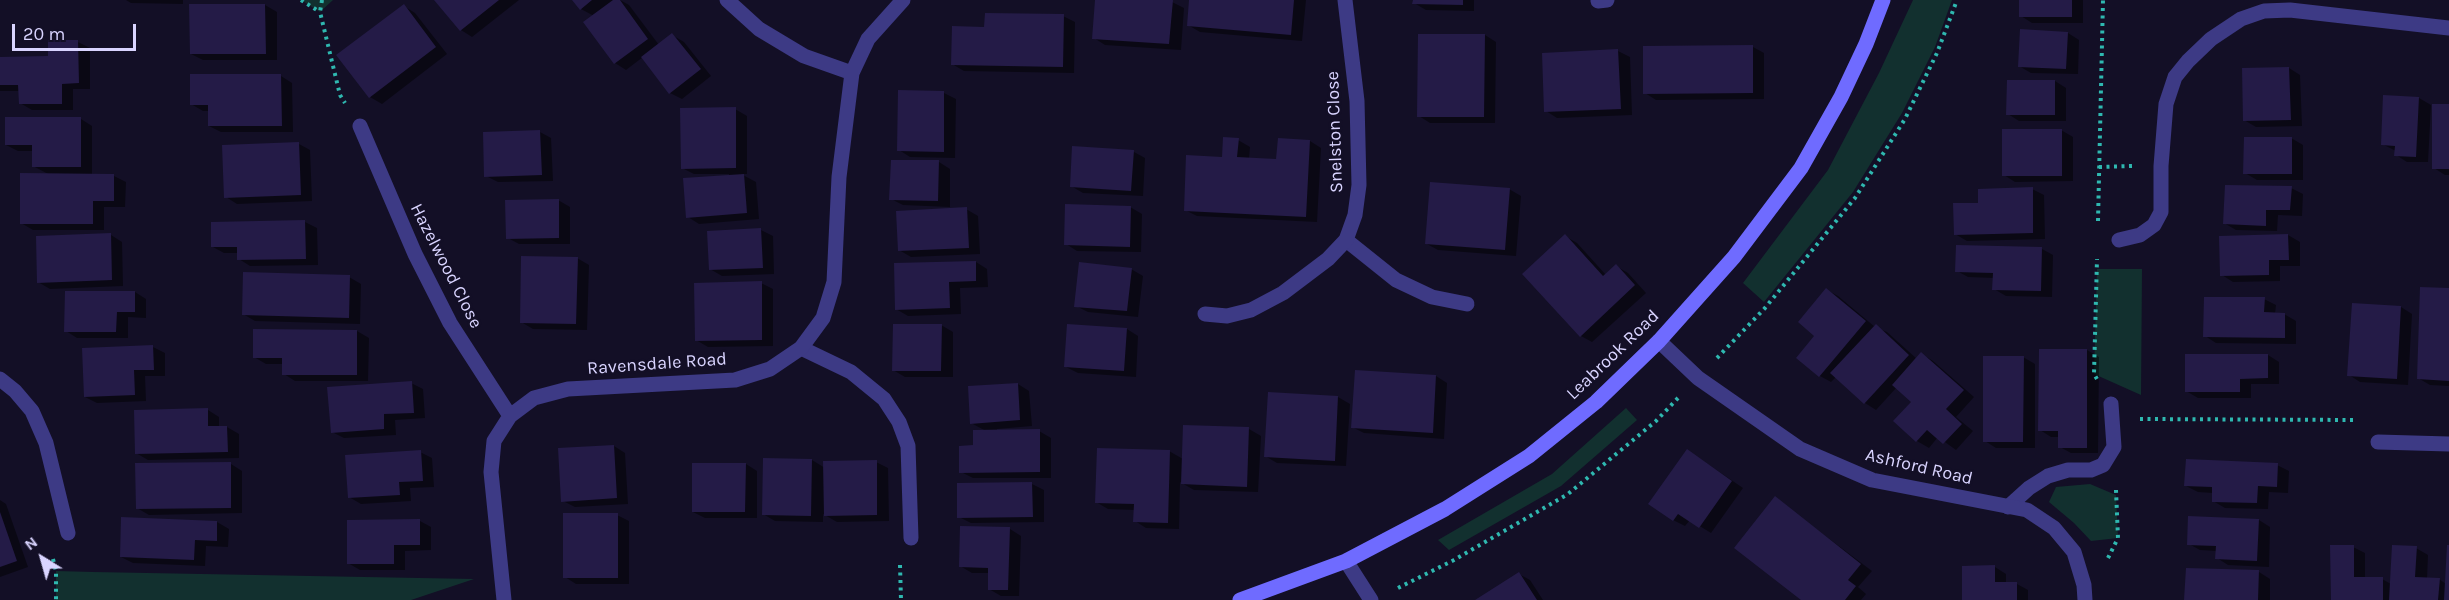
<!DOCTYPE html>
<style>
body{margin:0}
#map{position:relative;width:2449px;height:600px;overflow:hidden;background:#130f26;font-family:Karla,sans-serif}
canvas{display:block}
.north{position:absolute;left:12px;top:528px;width:60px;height:60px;-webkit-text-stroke:4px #130f26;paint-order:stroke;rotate:323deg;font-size:16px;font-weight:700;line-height:24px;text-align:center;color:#d9d4ff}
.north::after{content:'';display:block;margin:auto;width:21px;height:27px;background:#d9d4ff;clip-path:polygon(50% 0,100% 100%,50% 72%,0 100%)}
.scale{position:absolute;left:12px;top:24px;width:124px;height:27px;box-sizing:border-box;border:3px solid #d9d4ff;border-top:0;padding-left:8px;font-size:18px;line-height:21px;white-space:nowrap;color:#d9d4ff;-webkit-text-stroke:4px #130f26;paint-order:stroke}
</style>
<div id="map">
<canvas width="2449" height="600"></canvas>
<div class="north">N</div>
<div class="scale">20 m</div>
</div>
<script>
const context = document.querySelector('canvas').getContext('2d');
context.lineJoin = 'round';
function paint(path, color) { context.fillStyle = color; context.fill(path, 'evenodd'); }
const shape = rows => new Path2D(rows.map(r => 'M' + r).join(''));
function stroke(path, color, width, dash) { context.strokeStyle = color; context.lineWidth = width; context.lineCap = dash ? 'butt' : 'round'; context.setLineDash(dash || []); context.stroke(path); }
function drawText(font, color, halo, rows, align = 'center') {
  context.font = font + ' Karla,sans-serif'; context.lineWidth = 5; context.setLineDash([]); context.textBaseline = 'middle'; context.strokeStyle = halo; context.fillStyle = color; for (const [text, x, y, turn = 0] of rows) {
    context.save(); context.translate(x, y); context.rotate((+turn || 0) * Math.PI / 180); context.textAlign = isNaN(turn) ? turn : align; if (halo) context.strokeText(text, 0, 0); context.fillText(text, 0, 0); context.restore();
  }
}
paint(shape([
 [301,0,333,0,320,12],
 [1913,0,1952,0,1935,47,1902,113,1853,192,1764,302,1743,283,1828,170,1879,73],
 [2097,269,2142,269,2141,395,2094,374],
 [1626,408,1637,420,1561,486,1449,550,1438,540,1552,474],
 [2090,484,2116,495,2118,538,2091,541,2074,523,2049,502,2056,487],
 [56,571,93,572,474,579,411,600,56,600]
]), '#12302f');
paint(shape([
 [126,0,183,0,183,4,131,3],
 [436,0,519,0,472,37,461,30],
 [574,0,620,0,629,5,659,45,672,35,684,42,711,76,682,99,670,93,643,57,626,70,615,63,594,16,581,9],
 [1097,0,1172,2,1184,8,1181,50,1105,45,1094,38],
 [1190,0,1306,0,1302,41,1200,32,1188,25],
 [1414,0,1474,0,1474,11,1426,10,1414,3],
 [2021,0,2083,0,2083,23,2032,23,2021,16],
 [265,5,277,12,277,60,203,60,191,54,191,6],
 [404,6,415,13,447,54,382,104,370,97],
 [1063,16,1075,22,1074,73,964,71,952,64,986,29],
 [2068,33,2079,40,2078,74,2031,73,2019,66],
 [1485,35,1496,42,1495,123,1430,123,1419,116],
 [50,42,78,42,90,48,90,89,73,89,73,110,32,110,20,103,20,91,0,91,0,58,50,57],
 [1753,47,1764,53,1764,99,1656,100,1645,93],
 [1618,51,1630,57,1632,115,1557,118,1546,111,1544,54],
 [2289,68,2300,75,2302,126,2256,127,2244,120],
 [281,76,292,83,293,132,221,132,209,126,209,111,203,111,191,104],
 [2055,81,2066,88,2066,121,2019,121,2008,114],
 [944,93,956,99,955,158,910,157,899,150],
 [2419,98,2431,105,2428,162,2407,162,2396,155,2396,151,2382,144],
 [2449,105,2449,175,2445,175,2434,168],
 [735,109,747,116,747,174,741,174,756,182,759,219,699,224,688,217,729,177,729,174,694,174,682,168],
 [81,119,92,126,92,175,114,176,126,182,125,207,104,207,104,230,33,230,21,223,50,175,33,166,34,151,18,151,6,145],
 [2061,130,2073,137,2073,181,2015,182,2004,175],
 [540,132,551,138,553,181,498,182,486,176],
 [2291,138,2303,145,2303,180,2257,180,2245,173],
 [1238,140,1250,147,1249,159,1278,160,1310,141,1321,148,1317,222,1197,216,1185,210],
 [299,144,310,150,312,201,237,204,226,197],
 [1134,152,1145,158,1143,196,1083,193,1071,186],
 [939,162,950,169,950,207,903,205,891,199],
 [2291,188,2303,194,2302,216,2278,215,2277,231,2236,230,2224,223],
 [1509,189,1521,196,1516,256,1438,250,1427,244],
 [2032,189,2044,195,2045,239,1967,241,1955,234,1980,204],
 [558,200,570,207,570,244,519,244,508,238],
 [1130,207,1142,214,1141,252,1077,251,1066,244],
 [966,209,978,216,980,254,911,257,899,250],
 [305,222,317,228,318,265,250,266,239,259,239,253,224,253,213,247],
 [761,230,773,236,774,274,722,276,710,269],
 [111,235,122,242,123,286,50,289,38,282],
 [2288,235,2300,242,2300,266,2280,266,2280,281,2233,282,2222,275],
 [1565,236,1577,243,1606,275,1616,266,1628,273,1646,293,1592,342,1581,336],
 [2042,249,2053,255,2052,297,2006,296,1994,289,1994,278,1968,277,1957,271],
 [577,258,589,265,587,330,533,329,521,322],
 [976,262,987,269,988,287,960,288,961,314,908,316,896,309],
 [1131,269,1143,276,1138,317,1088,312,1076,306],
 [349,277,361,284,360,324,255,321,243,314],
 [761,283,773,289,773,346,708,347,696,340],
 [2449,289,2449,386,2430,385,2418,378],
 [1827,290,1838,296,1875,327,1887,332,1917,359,1922,354,1933,361,1974,397,1956,417,1973,431,1956,450,1938,437,1929,448,1917,441,1895,421,1913,402,1897,387,1876,410,1865,403,1836,377,1831,382,1820,376,1816,336],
 [135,292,146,299,146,318,128,317,128,338,77,338,66,331],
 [2264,299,2276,305,2275,314,2284,314,2296,321,2296,344,2216,343,2205,336],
 [2401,307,2412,314,2408,385,2360,382,2349,375],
 [941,325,953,332,953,377,905,377,893,370],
 [1127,329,1138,336,1136,377,1078,373,1066,367],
 [357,331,369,338,368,381,295,381,284,374,283,364,266,364,254,357],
 [153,347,165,353,165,376,145,376,146,401,97,403,85,397],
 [2040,350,2087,350,2099,357,2098,453,2071,453,2060,447,2060,437,2051,437,2040,430],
 [2268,355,2279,362,2279,384,2251,384,2251,398,2198,398,2186,391],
 [2023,357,2035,364,2035,448,1996,448,1985,441],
 [1436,376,1447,383,1444,439,1364,433,1352,427],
 [411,383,423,389,425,418,395,420,396,435,344,438,332,432],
 [1018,384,1029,391,1032,426,997,429,997,431,1039,431,1051,438,1051,478,973,478,961,472,986,431,971,423],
 [1269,393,1338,397,1350,404,1346,466,1277,463,1265,456],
 [208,410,219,417,219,428,227,427,239,434,239,458,148,460,136,453],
 [1249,429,1261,436,1258,492,1194,490,1180,482,1179,529,1146,528,1135,521,1135,510,1108,509,1096,502,1169,451,1183,459],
 [614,446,625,453,628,504,575,507,563,501],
 [420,452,432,458,434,487,410,488,411,501,361,504,349,497],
 [1699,458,1743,488,1711,533,1690,520,1685,526,1673,520],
 [764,459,812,460,825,468,876,462,888,468,889,521,837,522,823,514,823,522,775,521,763,514],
 [231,464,242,471,242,513,149,515,137,508],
 [746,464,757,471,757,518,705,518,693,512],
 [2277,465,2289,471,2288,493,2269,492,2268,509,2225,508,2213,501,2213,493,2198,492,2186,486],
 [1032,484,1044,490,1044,522,971,523,959,517],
 [1775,498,1872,571,1858,587,1866,594,1861,600,1804,600],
 [0,500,6,504,28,567,0,577],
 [617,515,629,521,629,584,576,584,565,577],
 [2259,520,2270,527,2269,567,2228,565,2217,558,2217,551,2200,550,2189,544],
 [420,521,431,527,431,550,405,551,405,570,360,570,348,563],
 [217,522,229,529,228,547,206,546,205,566,133,563,121,557],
 [1010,529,1021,536,1019,596,1001,596,989,589,990,573,972,573,960,566],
 [2449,546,2449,600,2332,600,2353,547,2365,553,2365,579,2382,579,2391,584,2416,548,2428,555,2427,579,2439,579,2446,584],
 [1995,567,2006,574,2006,584,2017,584,2028,590,2028,600,1964,600],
 [2259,572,2270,579,2270,600,2186,600],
 [1519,574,1530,580,1543,600,1478,600]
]), '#0007');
paint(shape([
 [434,0,499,0,460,31],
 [572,0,592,0,580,10],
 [613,0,620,0,648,39,614,64,583,22],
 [1095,0,1173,0,1169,44,1092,39],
 [1189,0,1294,0,1291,35,1187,26],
 [1413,0,1463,0,1463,5,1412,4],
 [2019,0,2072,0,2072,17,2019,17],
 [189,4,265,4,266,54,190,54],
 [404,4,436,47,369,98,336,55],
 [985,13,1064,14,1063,67,951,65,952,26,984,27],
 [2020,29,2068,32,2066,69,2018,67],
 [672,33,701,69,669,94,641,57],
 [1418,34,1485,34,1484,117,1417,117],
 [48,40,78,40,79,83,62,84,62,104,19,104,18,85,0,85,0,57,48,56],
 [1753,45,1753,93,1643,94,1643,46],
 [1618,49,1621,109,1544,112,1542,53],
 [2289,67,2291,120,2243,121,2242,68],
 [190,74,281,74,282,126,208,126,208,105,190,105],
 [2007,80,2055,80,2055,115,2006,115],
 [898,90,944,91,944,152,897,151],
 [2383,95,2419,97,2416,157,2394,156,2395,146,2381,145],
 [2432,104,2449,104,2449,169,2432,169],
 [736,107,736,168,681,169,680,108],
 [5,117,81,117,81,167,32,167,32,145,5,145],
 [2002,129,2062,129,2062,176,2002,176],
 [540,130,542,175,484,177,483,132],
 [1223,137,1239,138,1237,157,1276,159,1278,138,1310,140,1306,217,1184,211,1186,155,1222,157],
 [2244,137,2292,137,2292,174,2243,174],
 [299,142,301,195,224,198,222,145],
 [1072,146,1134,150,1131,191,1070,187],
 [891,160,939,160,938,201,889,200],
 [20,173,114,174,114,201,93,201,93,224,20,224],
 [744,174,747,213,686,218,683,178],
 [1430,182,1510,188,1505,250,1425,244],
 [2225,185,2292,186,2290,210,2266,210,2266,226,2223,224],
 [2033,187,2033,233,1954,235,1953,203,1978,203,1978,189],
 [559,199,559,238,506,239,505,200],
 [1065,204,1131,206,1130,247,1064,245],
 [967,207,969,248,898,251,896,211],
 [305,220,306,259,237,260,237,247,211,247,211,222],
 [761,228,763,268,709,270,707,231],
 [111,233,112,280,37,283,36,236],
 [1565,234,1603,276,1616,264,1635,285,1580,337,1522,274],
 [2288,234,2289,260,2269,260,2269,275,2220,276,2219,236],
 [1956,245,2042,247,2041,291,1992,290,1993,273,1955,272],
 [521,256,578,257,576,324,520,323],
 [976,261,976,281,949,282,950,308,895,310,894,263],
 [1079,262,1132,268,1127,311,1074,307],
 [243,272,350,275,349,318,242,315],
 [762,281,762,340,695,341,694,283],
 [2420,287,2449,288,2449,381,2417,379],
 [1826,288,1866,321,1819,377,1796,358,1814,336,1798,322],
 [65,291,135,291,135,312,117,312,116,332,64,332],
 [2204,297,2265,297,2264,312,2285,313,2285,338,2203,337],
 [2352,303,2401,306,2397,379,2347,376],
 [893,324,942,324,941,371,892,371],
 [1067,324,1127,328,1124,371,1064,367],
 [1876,324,1909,355,1864,404,1830,373],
 [253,329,357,330,357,375,282,375,282,358,253,358],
 [153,345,154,370,134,370,135,395,84,397,82,348],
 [2039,349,2087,349,2087,448,2058,448,2058,431,2038,431],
 [1921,352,1964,390,1946,409,1962,424,1943,444,1927,430,1916,442,1893,421,1911,402,1892,385],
 [2185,354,2268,354,2268,378,2240,379,2240,392,2185,392],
 [1983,356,2024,356,2023,442,1983,442],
 [1355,370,1436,375,1433,433,1351,428],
 [412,381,414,413,384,414,384,429,331,433,327,387],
 [1018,383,1020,420,970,424,968,386],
 [1268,392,1338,396,1335,461,1264,457],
 [208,408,208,426,227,426,228,452,135,454,134,410],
 [1183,425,1249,427,1247,487,1181,484],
 [1040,429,1040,472,959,473,959,446,973,445,973,430],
 [614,445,617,498,561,502,558,448],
 [1097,448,1170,450,1168,523,1133,522,1134,504,1095,503],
 [1687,449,1732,481,1699,528,1678,514,1673,521,1648,504],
 [421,450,423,481,399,482,400,495,348,498,345,455],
 [763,458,812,459,811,516,762,515],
 [2186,459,2278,463,2277,487,2258,486,2257,503,2212,502,2212,487,2184,486],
 [877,460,877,515,824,516,823,461],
 [231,462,231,508,136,509,135,463],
 [692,463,746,463,745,512,692,512],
 [1032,482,1033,517,957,518,957,483],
 [1775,496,1861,564,1848,580,1856,586,1845,600,1801,600,1734,548],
 [0,512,17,561,0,567],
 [563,513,618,513,618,578,563,578],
 [2188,516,2259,519,2257,561,2215,559,2216,546,2187,545],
 [121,517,217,521,217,541,195,540,194,560,120,557],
 [420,519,420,545,394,545,394,564,347,564,347,520],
 [960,526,1010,527,1008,590,988,590,988,568,959,567],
 [2330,545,2354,545,2354,577,2383,577,2383,600,2331,600],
 [2392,545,2417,546,2415,577,2440,578,2438,600,2389,600],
 [2447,545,2449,545,2449,600,2444,600],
 [1995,565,1995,582,2017,582,2017,600,1962,600,1962,566],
 [2186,568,2259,570,2258,600,2184,600],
 [1519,572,1537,600,1475,600]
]), '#241b47');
stroke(shape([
 [301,0,320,12],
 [322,0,320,12,340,95,345,103],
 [2099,167,2132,166],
 [2098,221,2103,0],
 [1717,358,1765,308,1855,198,1905,119,1937,53,1957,0],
 [2097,379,2094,374,2097,259],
 [2140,419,2357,420],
 [2108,558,2118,538,2116,490],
 [53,559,56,571,56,600],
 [900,565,901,600],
 [1398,588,1454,560,1568,494,1656,421,1678,398]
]), '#2fb8b0', 4, [3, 4.5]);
stroke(shape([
 [1346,240,1396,280,1432,297,1467,304],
 [801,348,851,372,884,399,899,422,908,446,911,538],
 [2008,507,2029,488,2048,476,2068,470,2091,470,2103,465,2114,447,2111,404]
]), '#3d3a85', 15);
stroke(shape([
 [727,0,759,29,804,56,852,73],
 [1598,1,1607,0],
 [360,126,415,254,450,323,510,416],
 [2119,240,2140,235,2154,225,2161,212,2161,166,2166,104,2175,77,2188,61,2211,39,2241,19,2264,11,2290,10,2449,28],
 [1205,314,1227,316,1251,310,1283,293,1328,259,1346,240,1355,215,1359,185,1357,101,1345,0],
 [1659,341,1698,378,1800,449,1872,480,2027,510,2054,528,2074,552,2084,585,2085,600],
 [0,379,15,391,32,411,46,443,68,533],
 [2378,442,2449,444],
 [1346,561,1371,600],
 [504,600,491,472,494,441,510,416,534,398,568,389,735,380,770,369,801,348,823,318,834,282,839,177,852,73,868,39,903,0]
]), '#3d3a85', 15);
stroke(shape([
 [1240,600,1346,561,1445,509,1529,456,1596,402,1659,341,1734,257,1801,168,1841,97,1866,44,1883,0]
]), '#6f6bff', 15);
drawText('18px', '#d9d4ff', '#130f26', [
 ["Snelston Close",1335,132,-92],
 ["Hazelwood Close",446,266,63],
 ["Leabrook Road",1613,355,-44],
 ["Ravensdale Road",657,364,-4],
 ["Ashford Road",1919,467,13]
]);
</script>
